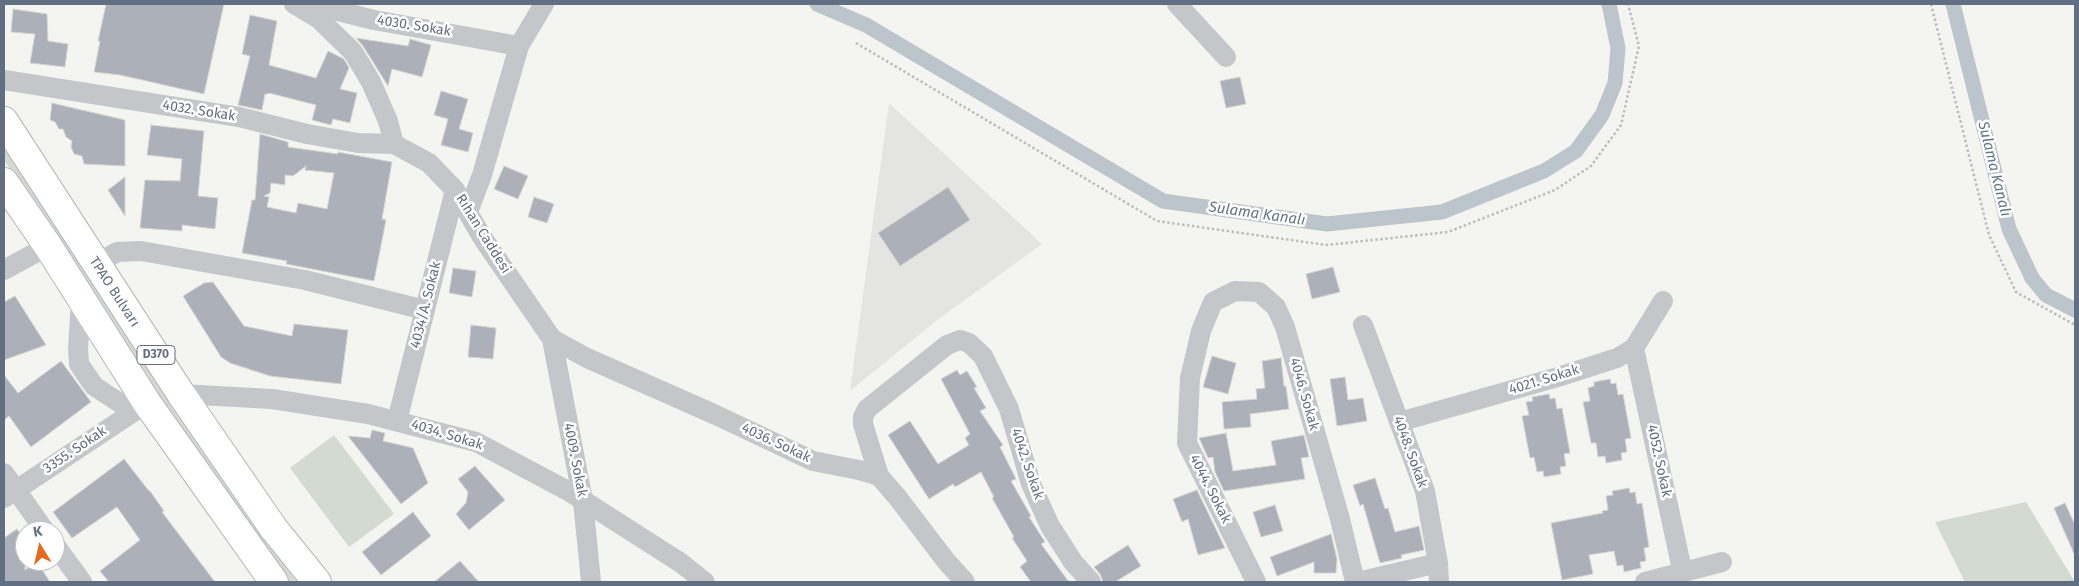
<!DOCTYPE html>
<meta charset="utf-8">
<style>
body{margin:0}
#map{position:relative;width:2079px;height:586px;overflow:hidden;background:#f4f4f0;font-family:"Fira Sans",sans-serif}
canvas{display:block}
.frame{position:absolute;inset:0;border:5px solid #626f82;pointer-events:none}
.north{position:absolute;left:15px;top:521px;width:50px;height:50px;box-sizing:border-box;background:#fff;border:1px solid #c0c5cd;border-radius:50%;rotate:351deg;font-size:14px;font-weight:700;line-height:20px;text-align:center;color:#626f82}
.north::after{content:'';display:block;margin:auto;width:18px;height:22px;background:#e66a1e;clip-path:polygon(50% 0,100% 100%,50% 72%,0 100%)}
</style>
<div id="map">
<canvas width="2079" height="586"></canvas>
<div class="frame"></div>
<div class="north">K</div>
</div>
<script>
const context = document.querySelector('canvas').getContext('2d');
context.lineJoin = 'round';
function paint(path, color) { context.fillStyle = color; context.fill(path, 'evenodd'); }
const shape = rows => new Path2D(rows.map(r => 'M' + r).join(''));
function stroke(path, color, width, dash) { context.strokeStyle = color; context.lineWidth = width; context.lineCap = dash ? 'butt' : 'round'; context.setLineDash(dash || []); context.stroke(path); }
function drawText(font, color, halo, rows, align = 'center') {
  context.font = font + ' "Fira Sans",sans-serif'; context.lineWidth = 5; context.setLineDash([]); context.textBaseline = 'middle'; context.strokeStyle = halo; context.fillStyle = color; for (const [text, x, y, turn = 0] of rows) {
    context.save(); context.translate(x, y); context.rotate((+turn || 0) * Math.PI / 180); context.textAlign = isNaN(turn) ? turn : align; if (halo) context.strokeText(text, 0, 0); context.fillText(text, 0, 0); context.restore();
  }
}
paint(shape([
 [889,103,1042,244,936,321,850,391]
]), '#e4e5e3');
paint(shape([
 [4,139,236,497,297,582,289,582,279,570,200,461,48,231,4,160],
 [334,435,394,514,349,547,290,468],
 [2026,502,2075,582,1965,582,1935,522]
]), '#d3dbd1');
stroke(shape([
 [817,4,866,25,1163,201,1327,224,1442,212,1544,171,1576,151,1602,115,1615,83,1618,48,1609,4],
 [1953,4,2009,229,2032,278,2046,295,2075,310]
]), '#bcc5cc', 15);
const building = shape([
 [106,4,224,4,204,94,120,75,94,72,100,41,98,41,106,4],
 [13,9,47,14,48,41,68,44,65,67,30,63,35,34,11,32,13,9],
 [250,15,277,21,269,65,316,78,328,51,344,59,349,68,340,89,357,93,350,123,333,119,331,125,312,120,316,105,269,93,268,94,265,94,262,110,238,105,250,56,242,54,250,15],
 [356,38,408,46,410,39,431,45,422,77,392,69,388,86,363,46,356,38],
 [1240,77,1246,104,1226,108,1220,81,1240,77],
 [441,91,468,99,459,129,473,133,468,152,441,145,448,119,434,115,441,91],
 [52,103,125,120,125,166,84,164,82,156,74,154,71,147,72,141,66,137,63,129,59,129,55,122,50,120,52,103],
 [151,125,204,131,198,196,218,198,215,229,182,225,182,231,140,228,145,180,180,181,182,159,147,155,151,125],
 [260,134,288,142,288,147,338,154,338,152,392,162,382,219,386,220,374,281,286,264,287,261,242,253,252,200,255,200,260,134],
 [306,166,305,170,334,173,327,209,298,203,296,213,267,207,269,197,264,196,270,193,271,183,285,185,285,175,293,176,306,166],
 [504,166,528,176,518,199,494,189,504,166],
 [125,177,125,216,108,190,125,177],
 [948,187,970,220,900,266,878,233,948,187],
 [534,197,554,204,547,223,528,217,534,197],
 [1333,267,1340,292,1312,299,1306,274,1333,267],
 [453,268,476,271,472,297,449,293,453,268],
 [213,282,244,326,292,336,294,324,348,330,341,384,270,376,230,363,221,357,183,296,204,283,213,282],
 [15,296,46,345,4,360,4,302,15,296],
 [471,325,496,328,493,359,468,357,471,325],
 [1212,356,1236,363,1228,394,1203,387,1212,356],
 [1281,358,1284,386,1286,386,1289,409,1250,414,1251,427,1224,429,1222,402,1257,399,1256,389,1265,388,1262,361,1281,358],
 [61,361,91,402,31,447,9,416,4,420,4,375,18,393,61,361],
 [957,370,960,375,967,371,977,387,974,388,986,408,980,411,1003,445,1000,447,1016,479,1011,481,1031,516,1029,517,1045,542,1041,544,1069,582,1031,582,1020,567,1027,561,1012,538,1014,537,992,498,994,497,981,472,955,487,953,484,929,499,888,435,910,421,938,464,969,445,965,438,970,434,941,379,957,370],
 [1345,377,1348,400,1363,398,1367,421,1337,426,1330,379,1345,377],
 [1610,379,1611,384,1616,383,1618,395,1623,394,1631,438,1625,439,1627,452,1621,453,1622,460,1606,463,1605,456,1598,457,1596,443,1591,443,1583,402,1590,401,1588,388,1594,386,1594,382,1610,379],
 [1549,394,1550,399,1555,398,1557,409,1562,408,1570,453,1564,454,1566,466,1560,467,1561,474,1544,477,1543,471,1537,472,1534,457,1530,458,1522,416,1529,415,1526,402,1533,401,1532,397,1549,394],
 [372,430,385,433,383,441,413,448,428,483,401,504,348,436,370,438,372,430],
 [1226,433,1233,471,1276,465,1271,441,1304,435,1309,457,1301,458,1305,479,1224,491,1215,472,1213,457,1208,458,1199,438,1226,433],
 [124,459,149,491,150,491,164,511,162,512,215,582,109,582,100,571,140,540,117,507,72,538,53,512,124,459],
 [475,466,505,500,469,530,456,514,466,503,468,492,458,479,475,466],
 [1375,478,1385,509,1388,508,1395,532,1419,526,1424,550,1401,555,1402,558,1380,563,1363,504,1360,506,1353,485,1375,478],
 [1629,488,1630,493,1635,492,1637,504,1642,503,1649,547,1644,548,1646,561,1640,562,1641,568,1624,572,1623,565,1617,566,1614,551,1589,555,1593,574,1562,580,1551,523,1603,513,1602,511,1608,510,1606,496,1613,495,1612,491,1629,488],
 [1197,490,1225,548,1198,555,1188,519,1182,522,1173,499,1197,490],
 [2065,503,2075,525,2075,556,2054,508,2065,503],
 [1275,505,1283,531,1261,537,1253,512,1275,505],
 [413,512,431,536,381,575,362,552,413,512],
 [17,529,25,540,25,570,37,562,50,582,4,582,4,538,17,529],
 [1331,534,1337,559,1336,573,1314,573,1314,562,1277,576,1270,557,1331,534],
 [1128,545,1141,566,1115,582,1103,582,1100,574,1094,567,1128,545],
 [460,561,479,582,434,582,460,561]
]);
paint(building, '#acb1b9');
stroke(building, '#d5d5d3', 1);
const highway = shape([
 [4,121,181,394,274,529,317,582],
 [4,182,48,246,147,403,274,582]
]);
stroke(highway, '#b4b6ba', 30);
stroke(shape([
 [1931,4,1989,235,2016,292,2075,325],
 [856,43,1157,221,1326,245,1448,232,1555,190,1591,166,1621,125,1639,46,1628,4]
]), '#bbbcbf', 2.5, [2.5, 2.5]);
stroke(shape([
 [294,4,319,19,353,52,371,82,388,121,394,144,429,163,455,190,482,237,552,339,583,501,591,582],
 [310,4,374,20,519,46],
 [1177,4,1226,57],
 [4,80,239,117,307,134,358,143,394,144],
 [468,212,482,175,519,46,544,4],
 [96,264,117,252,141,251,305,280,425,310],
 [4,270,48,246],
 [81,300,78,349,79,364,94,386,132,411],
 [1363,325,1425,491,1438,563,1439,582],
 [552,339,587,358,716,415,813,461,859,470,879,476,898,498,946,561,965,582],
 [1634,348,1683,574],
 [181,394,272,399,368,414,476,442,570,492,681,563,705,582],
 [397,421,455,190],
 [1399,422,1558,377,1617,358,1634,348,1663,301],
 [4,473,45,531],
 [879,476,863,424,863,417,867,409,947,345,960,340,969,343,983,356,1009,409,1031,484,1050,526,1073,562,1091,582],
 [4,498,147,403],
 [55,545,82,582],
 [1256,582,1187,443,1190,378,1201,331,1213,302,1235,291,1259,292,1276,307,1285,327,1340,519,1355,582],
 [1357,582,1438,563],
 [1645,582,1722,562]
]), '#c4c6ca', 20);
stroke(highway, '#fff', 28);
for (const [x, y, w] of [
 [156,355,38]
]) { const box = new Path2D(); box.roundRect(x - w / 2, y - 9.5, w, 19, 4); context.fillStyle = '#fff'; context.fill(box); stroke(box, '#626f82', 1); }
drawText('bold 12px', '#626f82', null, [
 ["D370",156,355]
]);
drawText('14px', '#626f82', '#fff', [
 ["4030. Sokak",414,26,9],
 ["4032. Sokak",199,111,9],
 ["Rıhan Caddesi",483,234,58],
 ["TPAO Bulvarı",114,292,57],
 ["4034/A. Sokak",426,305,-76],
 ["4021. Sokak",1544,380,-17],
 ["4046. Sokak",1304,394,74],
 ["4034. Sokak",447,435,17],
 ["4036. Sokak",776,443,25],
 ["3355. Sokak",75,450,-34],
 ["4048. Sokak",1410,452,70],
 ["4009. Sokak",575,460,79],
 ["4052. Sokak",1659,461,78],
 ["4042. Sokak",1027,464,71],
 ["4044. Sokak",1210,489,63]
]);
drawText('italic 15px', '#637786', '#fff', [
 ["Sulama Kanalı",1994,169,76],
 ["Sulama Kanalı",1257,214,8]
]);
</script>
